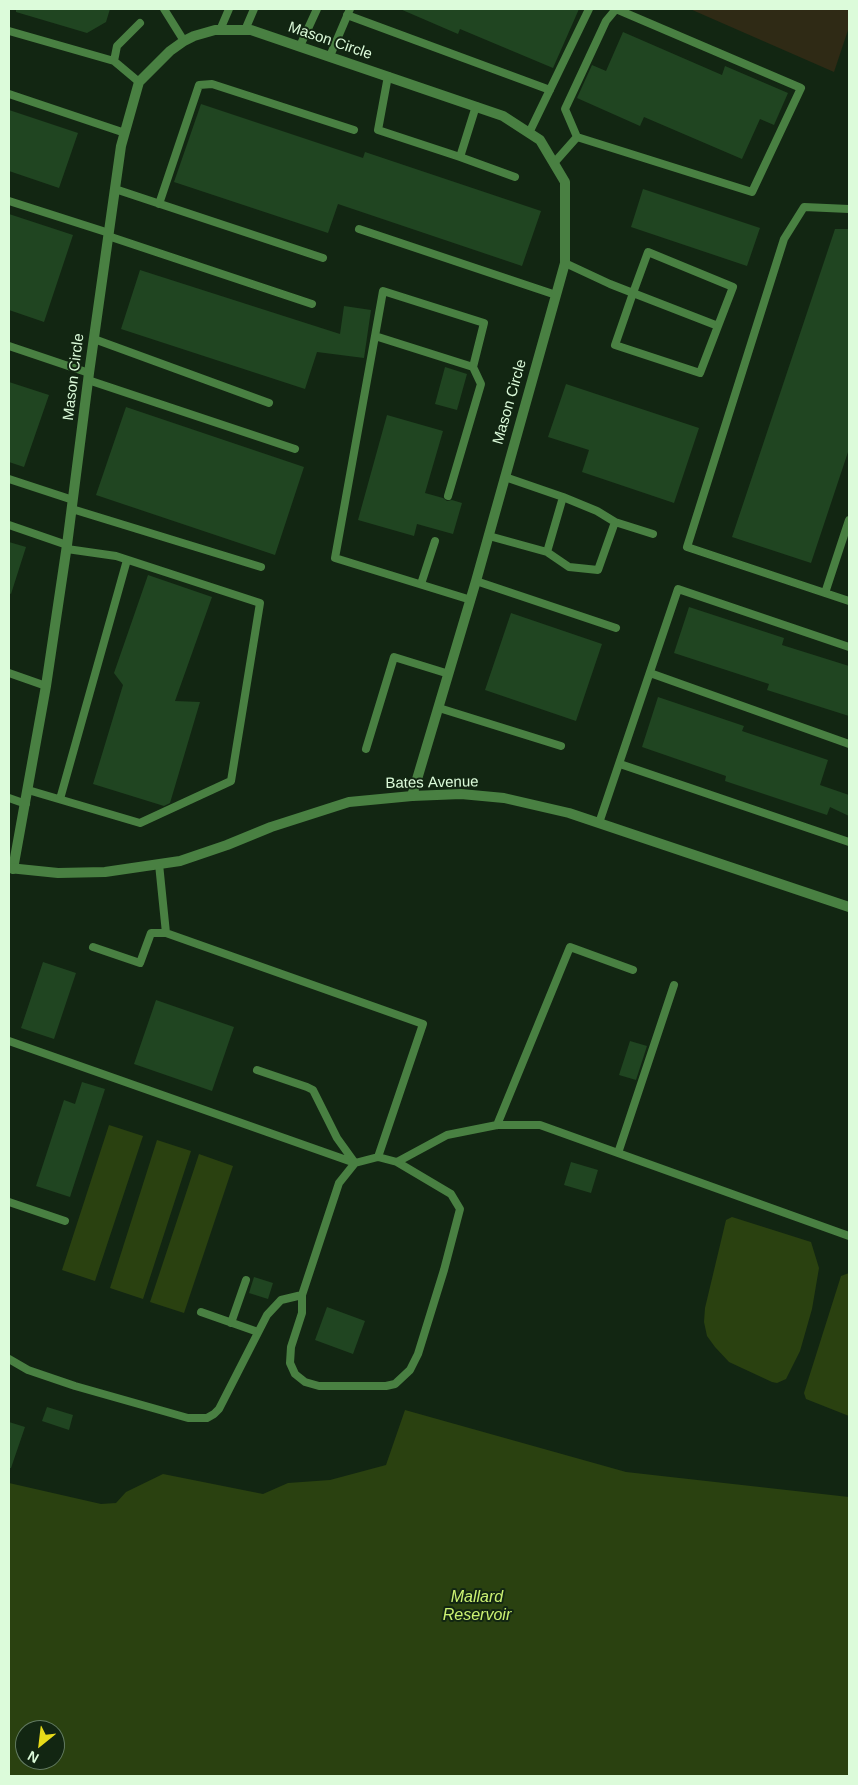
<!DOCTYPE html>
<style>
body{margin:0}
#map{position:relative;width:858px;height:1785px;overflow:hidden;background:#122612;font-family:Helvetica,sans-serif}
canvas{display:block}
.frame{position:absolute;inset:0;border:10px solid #dcfbda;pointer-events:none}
.north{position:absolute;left:15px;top:1720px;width:50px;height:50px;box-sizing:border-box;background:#122612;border:1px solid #637b62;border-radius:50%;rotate:209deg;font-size:14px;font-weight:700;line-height:20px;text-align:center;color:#dcfbda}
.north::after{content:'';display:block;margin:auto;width:18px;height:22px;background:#e8db19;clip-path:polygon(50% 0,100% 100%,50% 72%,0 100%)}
</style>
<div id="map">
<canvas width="858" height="1785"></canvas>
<div class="frame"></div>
<div class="north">N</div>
</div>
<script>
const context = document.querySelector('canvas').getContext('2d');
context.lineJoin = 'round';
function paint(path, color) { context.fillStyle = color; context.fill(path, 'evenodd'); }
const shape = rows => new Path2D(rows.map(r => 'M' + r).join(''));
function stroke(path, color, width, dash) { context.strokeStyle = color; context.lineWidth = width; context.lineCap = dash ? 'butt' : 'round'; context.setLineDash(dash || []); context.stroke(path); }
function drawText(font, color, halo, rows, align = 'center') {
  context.font = font + ' Helvetica,sans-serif'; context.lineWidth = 4; context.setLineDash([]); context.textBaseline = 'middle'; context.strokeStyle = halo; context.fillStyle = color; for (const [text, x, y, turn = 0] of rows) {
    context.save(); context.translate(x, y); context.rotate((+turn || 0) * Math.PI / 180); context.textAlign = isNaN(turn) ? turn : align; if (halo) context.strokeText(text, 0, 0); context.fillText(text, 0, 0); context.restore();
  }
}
paint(shape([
 [690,9,849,9,849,27,834,72]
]), '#2f2a15');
paint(shape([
 [109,1125,143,1136,95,1281,62,1270],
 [157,1140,191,1151,143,1299,110,1288],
 [199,1154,233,1166,184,1313,150,1302],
 [732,1217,811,1242,819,1268,812,1309,800,1351,786,1379,777,1383,772,1382,729,1362,715,1347,707,1336,704,1322,705,1308,726,1220],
 [849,1273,849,1416,806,1399,804,1393,841,1276],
 [405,1410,626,1472,849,1497,849,1776,9,1776,9,1483,101,1504,116,1503,126,1492,163,1474,263,1494,288,1483,330,1480,386,1465],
 [25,1730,55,1730,55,1760,25,1760]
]), '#2a4110');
paint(shape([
 [16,9,110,9,106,22,87,33,16,12],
 [400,9,579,9,553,68,460,29,458,34],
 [623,32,722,75,725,66,788,93,774,125,760,119,742,159,644,117,640,126,577,98,592,65,606,71],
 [201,104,363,158,365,152,541,211,522,266,338,204,328,233,174,182],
 [9,110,78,133,59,188,9,171],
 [643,189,760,228,747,266,631,227],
 [9,214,73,235,44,322,9,310],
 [835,229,849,229,849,449,811,563,732,537],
 [140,270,340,334,344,306,371,310,364,358,317,352,305,389,121,329],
 [445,367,467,374,457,410,435,404],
 [9,382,49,395,24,467,9,462],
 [566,384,699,428,674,503,582,472,589,450,548,437],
 [126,407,304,467,275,555,96,495],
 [387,415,443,431,425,493,443,498,447,501,452,500,462,503,453,534,417,524,414,536,358,520],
 [9,542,26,547,11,594,9,593],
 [148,575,212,597,175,701,200,702,170,803,164,806,93,784,123,685,114,673],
 [689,607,784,638,782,645,849,666,849,716,767,690,769,684,674,653],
 [511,613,602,644,576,721,485,690],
 [658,697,744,726,742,731,828,760,820,785,849,795,849,816,830,807,827,815,725,781,726,776,642,747],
 [43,962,76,973,54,1039,21,1028],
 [156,1000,234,1027,212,1091,134,1064],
 [630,1041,647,1046,636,1080,619,1075],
 [82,1082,105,1089,70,1197,36,1186,64,1100,75,1104],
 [571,1162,598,1170,591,1193,564,1185],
 [254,1277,273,1283,268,1299,249,1293],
 [327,1307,365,1321,353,1354,315,1340],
 [47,1407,73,1415,69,1430,42,1421],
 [9,1422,25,1427,11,1468,9,1468]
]), '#204521');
stroke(shape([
 [164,9,184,41],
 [347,15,550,90],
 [220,30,229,9],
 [245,30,254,9],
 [9,31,114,61,139,82],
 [300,46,317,9],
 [330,56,350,9],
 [114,61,117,46,140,23],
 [388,76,378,130,460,157],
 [9,94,125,133],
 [476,106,460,157,515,177],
 [529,133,589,9],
 [554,163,577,137,752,192,801,88,616,9,606,21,565,109,577,137],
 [115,189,323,258],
 [9,201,109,233],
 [159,204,199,85,212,84,354,130],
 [849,209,804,207,784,239,687,547,849,601],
 [359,229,556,295],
 [108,236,312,304],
 [565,263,610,284,633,293,718,326,700,373,615,345,633,293,648,252,733,287,718,326],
 [375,336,473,367,484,323,383,291,375,336,335,558,471,600],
 [94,339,269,403],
 [9,346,89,373],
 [88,380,295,449],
 [9,479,73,500],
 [448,496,481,384,473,367],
 [72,509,261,567],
 [615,522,653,534],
 [9,525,67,545],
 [489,536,547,552,563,497,505,477],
 [547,552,569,567,598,570,615,522,597,511,563,497],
 [476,581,616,628],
 [421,584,435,541],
 [825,593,849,520],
 [9,673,46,686],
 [650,673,849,744],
 [439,708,561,746],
 [366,749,394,657,449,674],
 [620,764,849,842],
 [28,790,140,823,231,781,260,603,116,556,67,549],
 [9,798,26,804],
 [60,799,127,560],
 [599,823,678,589,849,647],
 [93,947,140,963,151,933,166,933],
 [9,1041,355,1163,378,1157,423,1024,166,933,159,864],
 [497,1125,570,947,633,970],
 [618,1153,674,985],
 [378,1157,397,1162,447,1135,497,1125,540,1125,849,1236],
 [9,1202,65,1221],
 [302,1295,302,1313,291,1347,290,1363,295,1374,305,1382,319,1386,386,1386,395,1384,410,1370,418,1354,444,1270,460,1209,451,1194,397,1162],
 [201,1312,258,1332],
 [231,1323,246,1280],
 [9,1359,28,1370,75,1386,188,1418,207,1418,214,1414,219,1409,267,1315,281,1300,302,1295,339,1183,355,1163,337,1138,313,1090,307,1087,257,1070]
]), '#498042', 8);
stroke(shape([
 [13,869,46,686,67,545,89,373,121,146,139,82,170,51,184,41,194,36,215,30,251,30,503,116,540,140,565,182,565,263,476,581,412,796]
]), '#498042', 10);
stroke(shape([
 [9,868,58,873,105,872,180,861,227,845,271,827,349,802,412,796,461,794,504,798,569,813,849,907]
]), '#498042', 10);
drawText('15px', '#dcfbda', '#122612', [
 ["Mason Circle",330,41,19],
 ["Mason Circle",74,377,-83],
 ["Mason Circle",510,402,-74],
 ["Bates Avenue",432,783,-1]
]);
drawText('italic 16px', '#cbf172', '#122612', [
 ["Mallard",477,1598],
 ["Reservoir",477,1616]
]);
</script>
